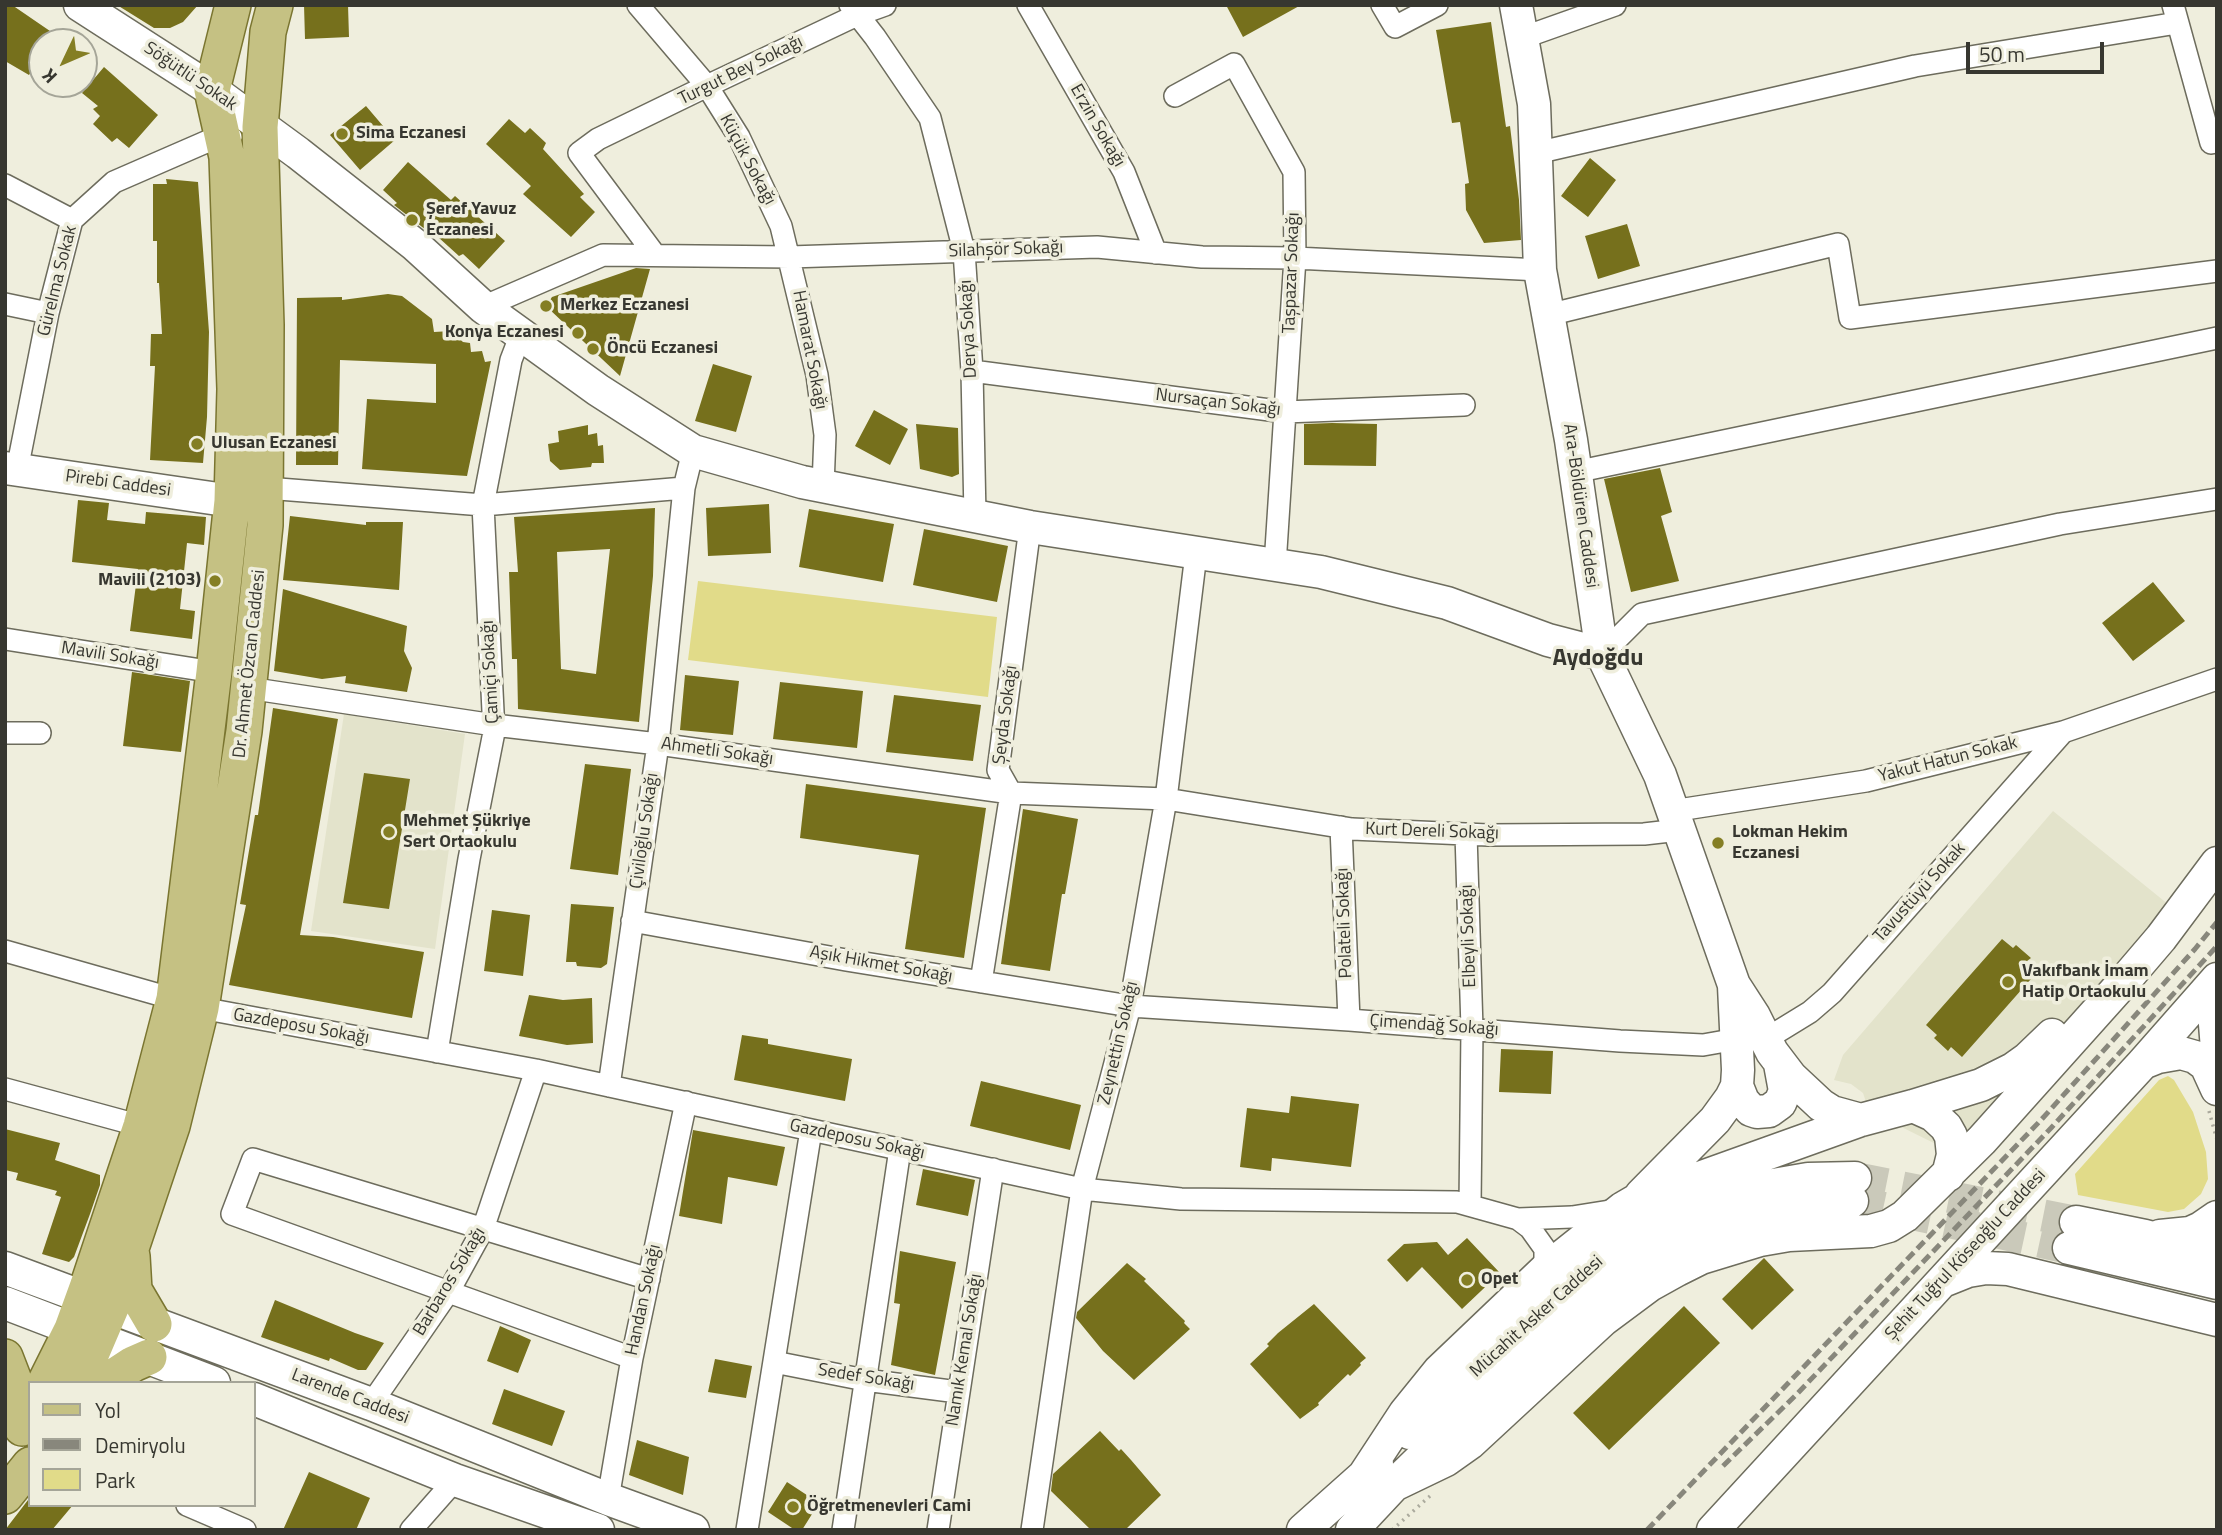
<!DOCTYPE html>
<meta charset="utf-8">
<style>
body{margin:0}
#map{position:relative;width:2222px;height:1535px;overflow:hidden;background:#efeedd;font-family:"Titillium Web",sans-serif}
canvas{display:block}
.frame{position:absolute;inset:0;border:7px solid #373730;pointer-events:none}
.legend{position:absolute;left:28px;top:1381px;width:228px;height:126px;box-sizing:border-box;background:#efeedd;border:2px solid #a5a598;margin:0;padding:9px 12px;list-style:none;font-size:21px;color:#373730}
.legend li{display:flex;align-items:center;gap:14px;height:35px}
.legend b{width:35px;border:2px solid #a5a598}
.north{position:absolute;left:28px;top:28px;width:70px;height:70px;box-sizing:border-box;background:#efeedd;border:2px solid #a5a598;border-radius:50%;rotate:226deg;font-size:19px;font-weight:700;line-height:28px;text-align:center;color:#373730}
.north::after{content:'';display:block;margin:auto;width:24px;height:32px;background:#847e24;clip-path:polygon(50% 0,100% 100%,50% 72%,0 100%)}
.scale{position:absolute;left:1966px;top:42px;width:138px;height:32px;box-sizing:border-box;border:4px solid #373730;border-top:0;padding-left:9px;font-size:21px;line-height:24px;white-space:nowrap;color:#373730;-webkit-text-stroke:5px #efeedd;paint-order:stroke}
</style>
<div id="map">
<canvas width="2222" height="1535"></canvas>
<div class="frame"></div>
<ul class="legend">
<li><b style="height:9px;background:#c5c183"></b>Yol</li>
<li><b style="height:9px;background:#88877c"></b>Demiryolu</li>
<li><b style="height:19px;background:#e1db89"></b>Park</li>
</ul>
<div class="north">K</div>
<div class="scale">50 m</div>
</div>
<script>
const context = document.querySelector('canvas').getContext('2d');
context.lineJoin = 'round';
function paint(path, color) { context.fillStyle = color; context.fill(path, 'evenodd'); }
const shape = rows => new Path2D(rows.map(r => 'M' + r).join(''));
function stroke(path, color, width, dash) { context.strokeStyle = color; context.lineWidth = width; context.lineCap = dash ? 'butt' : 'round'; context.setLineDash(dash || []); context.stroke(path); }
function drawText(font, color, halo, rows, align = 'center') {
  context.font = font + ' "Titillium Web",sans-serif'; context.lineWidth = 7; context.setLineDash([]); context.textBaseline = 'middle'; context.strokeStyle = halo; context.fillStyle = color; for (const [text, x, y, turn = 0] of rows) {
    context.save(); context.translate(x, y); context.rotate((+turn || 0) * Math.PI / 180); context.textAlign = isNaN(turn) ? turn : align; if (halo) context.strokeText(text, 0, 0); context.fillText(text, 0, 0); context.restore();
  }
}
paint(shape([
 [344,714,465,734,435,949,311,931],
 [2053,811,2174,909,1974,1141,1948,1150,1869,1111,1863,1093,1851,1084,1834,1080,1843,1055]
]), '#e3e3cb');
paint(shape([
 [698,581,997,617,988,697,688,660],
 [2168,1076,2174,1080,2193,1112,2206,1152,2208,1179,2201,1194,2184,1209,2168,1212,2078,1195,2075,1174,2159,1080]
]), '#e1db89');
paint(shape([
 [5,5,12,5,66,42,42,42,42,55,29,75,5,61],
 [117,5,198,5,183,22,170,28,154,28],
 [304,5,348,5,349,37,305,39],
 [1226,5,1301,5,1243,37],
 [1491,22,1506,127,1510,126,1519,200,1521,240,1484,243,1466,210,1465,184,1469,183,1460,122,1452,123,1436,30],
 [104,67,158,115,129,148,117,138,112,142,93,124,100,116,93,109,98,106,82,93],
 [366,106,395,140,360,170,330,135],
 [509,119,525,133,530,128,546,143,543,149,584,194,580,197,595,212,571,237,523,194,531,186,486,144],
 [1590,158,1616,180,1588,217,1561,196],
 [408,162,451,200,455,196,505,241,479,269,463,254,459,256,428,228,426,230,394,205,397,203,383,190],
 [166,179,198,182,209,332,207,417,203,463,150,460,155,366,150,366,151,334,162,334,159,283,157,283,157,241,153,241,153,184,167,184],
 [1627,224,1640,266,1598,279,1585,236],
 [636,268,650,269,620,376,548,308,548,303,552,297],
 [388,294,402,296,432,319,434,332,451,331,463,342,470,343,471,352,482,351,485,362,491,361,467,476,362,469,367,399,436,403,436,364,340,360,338,465,296,465,297,298,342,297,342,300],
 [713,364,752,376,736,432,695,421],
 [874,410,908,429,890,465,855,446],
 [1332,423,1377,424,1376,466,1304,465,1304,424],
 [916,424,958,428,959,474,952,477,920,469],
 [588,425,588,435,597,433,598,446,603,445,604,463,592,463,591,467,560,470,550,461,548,444,559,442,558,431],
 [1660,468,1672,512,1661,516,1679,581,1631,592,1604,479],
 [78,500,109,503,107,520,145,524,146,512,206,517,204,545,187,543,180,609,195,611,192,639,130,631,138,569,72,562],
 [769,504,771,553,708,556,706,508],
 [655,508,653,576,639,722,518,709,517,659,512,659,509,572,518,572,514,517],
 [610,549,596,674,561,669,557,552],
 [809,509,894,524,883,582,799,567],
 [290,516,366,525,366,522,403,522,399,590,283,580],
 [924,529,1008,546,997,602,913,585],
 [2153,582,2185,621,2133,661,2102,623],
 [283,589,407,626,404,651,412,668,407,692,345,683,346,676,322,679,274,671],
 [132,672,190,681,181,752,123,746],
 [685,675,739,681,733,735,680,730],
 [780,682,863,691,857,748,773,739],
 [894,695,981,705,973,761,886,752],
 [273,708,338,719,300,935,333,937,424,952,412,1018,229,985,246,905,240,904,255,815,258,815],
 [585,764,631,769,618,875,570,869],
 [364,773,410,779,389,909,343,903],
 [806,784,986,808,964,958,905,949,919,855,800,838],
 [1023,809,1078,819,1065,894,1062,894,1050,971,1001,964],
 [571,904,614,907,607,964,601,968,577,966,576,962,566,962],
 [492,910,530,915,523,976,484,971],
 [2002,939,2013,948,2016,945,2031,958,2027,961,2038,971,1962,1057,1951,1047,1948,1051,1934,1038,1937,1035,1926,1025],
 [529,995,563,1000,592,998,593,1043,567,1045,519,1036],
 [742,1035,768,1039,768,1044,852,1059,845,1101,734,1080],
 [1501,1049,1553,1051,1551,1094,1499,1092],
 [981,1081,1081,1105,1070,1150,970,1126],
 [1291,1096,1359,1104,1351,1167,1272,1158,1271,1171,1240,1167,1247,1108,1289,1113],
 [5,1129,60,1143,55,1160,100,1175,100,1185,90,1214,74,1257,69,1262,42,1254,61,1197,55,1195,57,1191,16,1180,18,1173,5,1170],
 [693,1130,785,1147,777,1186,728,1177,722,1224,679,1216],
 [923,1169,975,1180,968,1216,916,1205],
 [1467,1238,1500,1273,1462,1309,1422,1267,1407,1282,1387,1260,1404,1244,1437,1242,1448,1255],
 [900,1251,956,1262,935,1375,891,1365,900,1304,894,1303],
 [1764,1258,1794,1290,1752,1330,1722,1299],
 [1127,1263,1146,1279,1144,1281,1185,1321,1184,1323,1190,1329,1134,1380,1103,1351,1076,1318,1077,1312],
 [275,1300,355,1333,384,1343,366,1370,358,1370,330,1358,329,1361,261,1337],
 [1314,1304,1366,1358,1360,1363,1361,1365,1350,1376,1348,1374,1318,1403,1319,1405,1300,1419,1250,1364,1269,1346,1267,1344,1278,1333],
 [1684,1306,1720,1343,1609,1450,1573,1413],
 [500,1326,531,1340,518,1373,487,1361],
 [715,1359,752,1366,746,1398,708,1392],
 [504,1389,565,1411,552,1446,492,1424],
 [1100,1431,1119,1451,1121,1449,1131,1460,1161,1495,1125,1530,1091,1530,1051,1491,1053,1474],
 [637,1440,689,1457,683,1495,629,1475],
 [309,1472,370,1498,356,1530,283,1530],
 [787,1482,819,1503,802,1530,795,1530,768,1512],
 [28,1500,30,1505,73,1505,52,1530,5,1530]
]), '#76701c');
stroke(shape([
 [1855,1178,2076,1222],
 [1852,1201,2069,1248]
]), '#cac9ba', 32, [32, 16]);
const street = shape([
 [638,5,707,86,739,137,781,226,817,375,825,435,823,486],
 [850,5,875,37,930,118,964,251,972,371,975,516],
 [1028,5,1124,172,1156,253],
 [1382,5,1395,27,1437,5],
 [2173,5,2211,143,2217,142],
 [1522,38,1615,5],
 [1175,96,1234,64,1294,172,1295,258,1275,565],
 [1536,153,1915,66,2177,23],
 [5,185,72,220],
 [655,255,579,153,598,139,707,86,857,15,885,5],
 [5,304,48,313],
 [483,307,603,255,790,257,1097,247,1202,257,1295,258,1540,270],
 [1548,315,1838,244,1850,318,2217,271],
 [972,371,1285,412,1464,405],
 [17,470,48,313,72,220,114,182,222,135,231,137],
 [1575,472,2217,338],
 [266,488,483,505,684,488],
 [5,639,214,672],
 [1602,654,1642,614,2060,524,2217,499],
 [248,688,494,725,658,744,1011,793,1166,799,1352,829,1488,835,1644,834,1679,830],
 [5,733,40,733],
 [1672,811,1866,781,2063,732,2217,679],
 [1341,827,1349,1020],
 [1466,834,1472,1029,1470,1205],
 [632,921,846,960,1130,1006,1349,1020,1620,1041,1703,1045,1737,1039],
 [5,951,174,999],
 [981,982,1011,793,998,770,1030,527],
 [201,1008,536,1070,1082,1189,1181,1199,1457,1202,1518,1219,1530,1228,1545,1249,1545,1270],
 [1766,1039,1810,1012,1832,993,2063,732],
 [437,1052,469,859,494,732,483,505,511,360,521,334],
 [609,1086,658,744,684,488,693,451],
 [5,1089,141,1126],
 [1518,1219,1572,1217,1616,1210],
 [632,1358,232,1214,253,1159,649,1279],
 [774,1362,865,1380,958,1392],
 [371,1404,449,1291,483,1229,536,1070],
 [608,1499,632,1358,686,1102],
 [187,1505,245,1530],
 [411,1530,455,1480],
 [747,1530,811,1130],
 [843,1530,900,1149],
 [938,1530,993,1169],
 [1032,1530,1082,1189,1130,1006,1166,799,1196,554]
]);
const secondary = shape([
 [80,5,212,90,298,153,415,245,483,307,598,390,693,451,802,482,1030,527,1321,572,1447,603,1548,640,1602,654],
 [1516,5,1534,104,1540,270,1571,440,1602,654,1660,775,1734,985,1754,1016,1772,1052,1791,1077,1821,1105,1832,1112,1861,1120],
 [5,468,232,501],
 [2217,1008,2215,1024,2217,1049],
 [2143,1063,2158,1057,2181,1053,2195,1057,2206,1065,2217,1089],
 [1737,1086,1743,1101,1751,1110,1757,1112,1769,1111,1780,1103,1785,1091,1780,1064],
 [1913,1106,1933,1115,1946,1127,1951,1136,1953,1155,1948,1175],
 [1641,1195,1715,1120,1731,1098,1737,1086,1738,1070,1734,986],
 [2076,1222,2145,1236,2217,1255],
 [2160,1236,2190,1233,2201,1228,2217,1217],
 [2069,1248,2217,1283],
 [5,1268,371,1404,608,1499,693,1530],
 [1943,1281,1968,1271,1986,1268,2008,1269,2217,1320],
 [5,1303,214,1383],
 [254,1399,455,1480,598,1530],
 [1410,1433,1558,1294,1595,1263,1634,1236,1696,1208,1762,1187,1808,1179,1855,1178],
 [1363,1477,1405,1413,1439,1371,1545,1270,1623,1208,1635,1201,1861,1120,1913,1106,1981,1085,2013,1069,2027,1059,2052,1035],
 [1394,1485,1446,1460,1470,1443,1603,1320,1650,1285,1677,1270,1701,1258,1760,1240,1789,1235,1871,1231,1889,1226,1905,1216,1982,1140,2120,986,2161,938,2217,863],
 [1303,1530,1377,1464],
 [1352,1530,1394,1485,1565,1319,1592,1294,1626,1268,1665,1246,1704,1229,1745,1215,1811,1202,1852,1201],
 [1713,1530,2143,1063,2217,979]
]);
const primary = shape([
 [132,1256,134,1290,154,1324],
 [5,1357,22,1401,22,1428],
 [45,1383,72,1329,88,1285,141,1126,174,999,214,672,232,501,235,389,227,157,212,90,233,5],
 [79,1383,111,1308,172,1126,201,1008,244,731,265,525,266,325,260,127,268,32,275,5],
 [104,1383,133,1364,149,1357],
 [5,1496,30,1465]
]);
stroke(street, '#6d6c5d', 24);
stroke(secondary, '#6d6c5d', 35);
stroke(primary, '#7a7530', 38);
stroke(shape([
 [2209,1111,2217,1140],
 [1392,1530,1430,1496]
]), '#abaa9d', 3.5, [2, 5]);
stroke(street, '#fff', 21);
stroke(secondary, '#fff', 32);
stroke(primary, '#c5c183', 35);
stroke(shape([
 [1723,1466,1795,1396,2051,1128,2217,946],
 [1647,1530,2041,1120,2195,949,2217,922]
]), '#88877c', 5, [10, 5]);
for (const [x, y, r, color] of [
 [342,134,7,"#847e24"],
 [412,220,7,"#847e24"],
 [546,306,7,"#847e24"],
 [578,333,7,"#847e24"],
 [593,349,7,"#847e24"],
 [197,444,7,"#847e24"],
 [215,581,7,"#847e24"],
 [389,832,7,"#847e24"],
 [1718,843,7,"#847e24"],
 [2008,982,7,"#847e24"],
 [1467,1280,7,"#847e24"],
 [793,1507,7,"#847e24"]
]) { const dot = new Path2D(); dot.arc(x, y, r, 0, 2 * Math.PI); context.fillStyle = color; context.fill(dot); stroke(dot, '#efeedd', 2.5); }
drawText('18px', '#373730', '#efeedd', [
 ["Turgut Bey Sokağı",741,71,-26],
 ["Söğütlü Sokak",190,77,34],
 ["Erzin Sokağı",1097,126,60],
 ["Küçük Sokağı",747,160,62],
 ["Silahşör Sokağı",1006,250,-2],
 ["Taşpazar Sokağı",1292,273,-88],
 ["Gürelma Sokak",58,281,-76],
 ["Derya Sokağı",969,329,-93],
 ["Hamarat Sokağı",809,350,79],
 ["Nursaçan Sokağı",1218,403,7],
 ["Pirebi Caddesi",118,484,8],
 ["Ara-Böldüren Caddesi",1580,506,82],
 ["Mavili Sokağı",110,656,9],
 ["Dr. Ahmet Özcan Caddesi",250,664,-84],
 ["Çamiçi Sokağı",491,672,-93],
 ["Şeyda Sokağı",1006,715,-83],
 ["Ahmetli Sokağı",717,752,8],
 ["Yakut Hatun Sokak",1948,760,-14],
 ["Çiviloğlu Sokağı",645,831,-82],
 ["Kurt Dereli Sokağı",1432,832,2],
 ["Tavustüyü Sokak",1920,893,-48],
 ["Polateli Sokağı",1345,923,-92],
 ["Elbeyli Sokağı",1469,936,-92],
 ["Aşık Hikmet Sokağı",881,965,10],
 ["Çimendağ Sokağı",1434,1026,4],
 ["Gazdeposu Sokağı",301,1027,10],
 ["Zeynettin Sokağı",1119,1043,-77],
 ["Gazdeposu Sokağı",857,1140,12],
 ["Şehit Tuğrul Köseoğlu Caddesi",1966,1255,-47],
 ["Barbaros Sokağı",450,1282,-59],
 ["Handan Sokağı",644,1300,-78],
 ["Mücahit Asker Caddesi",1537,1317,-42],
 ["Namık Kemal Sokağı",965,1350,-81],
 ["Sedef Sokağı",866,1378,9],
 ["Larende Caddesi",350,1397,21]
]);
drawText('bold 18px', '#373730', '#efeedd', [
 ["Sima Eczanesi",356,134],
 ["Şeref Yavuz",426,210],
 ["Eczanesi",426,231],
 ["Merkez Eczanesi",560,306],
 ["Konya Eczanesi",564,333,"right"],
 ["Öncü Eczanesi",607,349],
 ["Ulusan Eczanesi",211,444],
 ["Mavili (2103)",201,581,"right"],
 ["Mehmet Şükriye",403,822],
 ["Sert Ortaokulu",403,843],
 ["Lokman Hekim",1732,833],
 ["Eczanesi",1732,854],
 ["Vakıfbank İmam",2022,972],
 ["Hatip Ortaokulu",2022,993],
 ["Opet",1481,1280],
 ["Öğretmenevleri Cami",807,1507]
], 'left');
drawText('bold 24px', '#373730', '#efeedd', [
 ["Aydoğdu",1598,659]
]);
</script>
